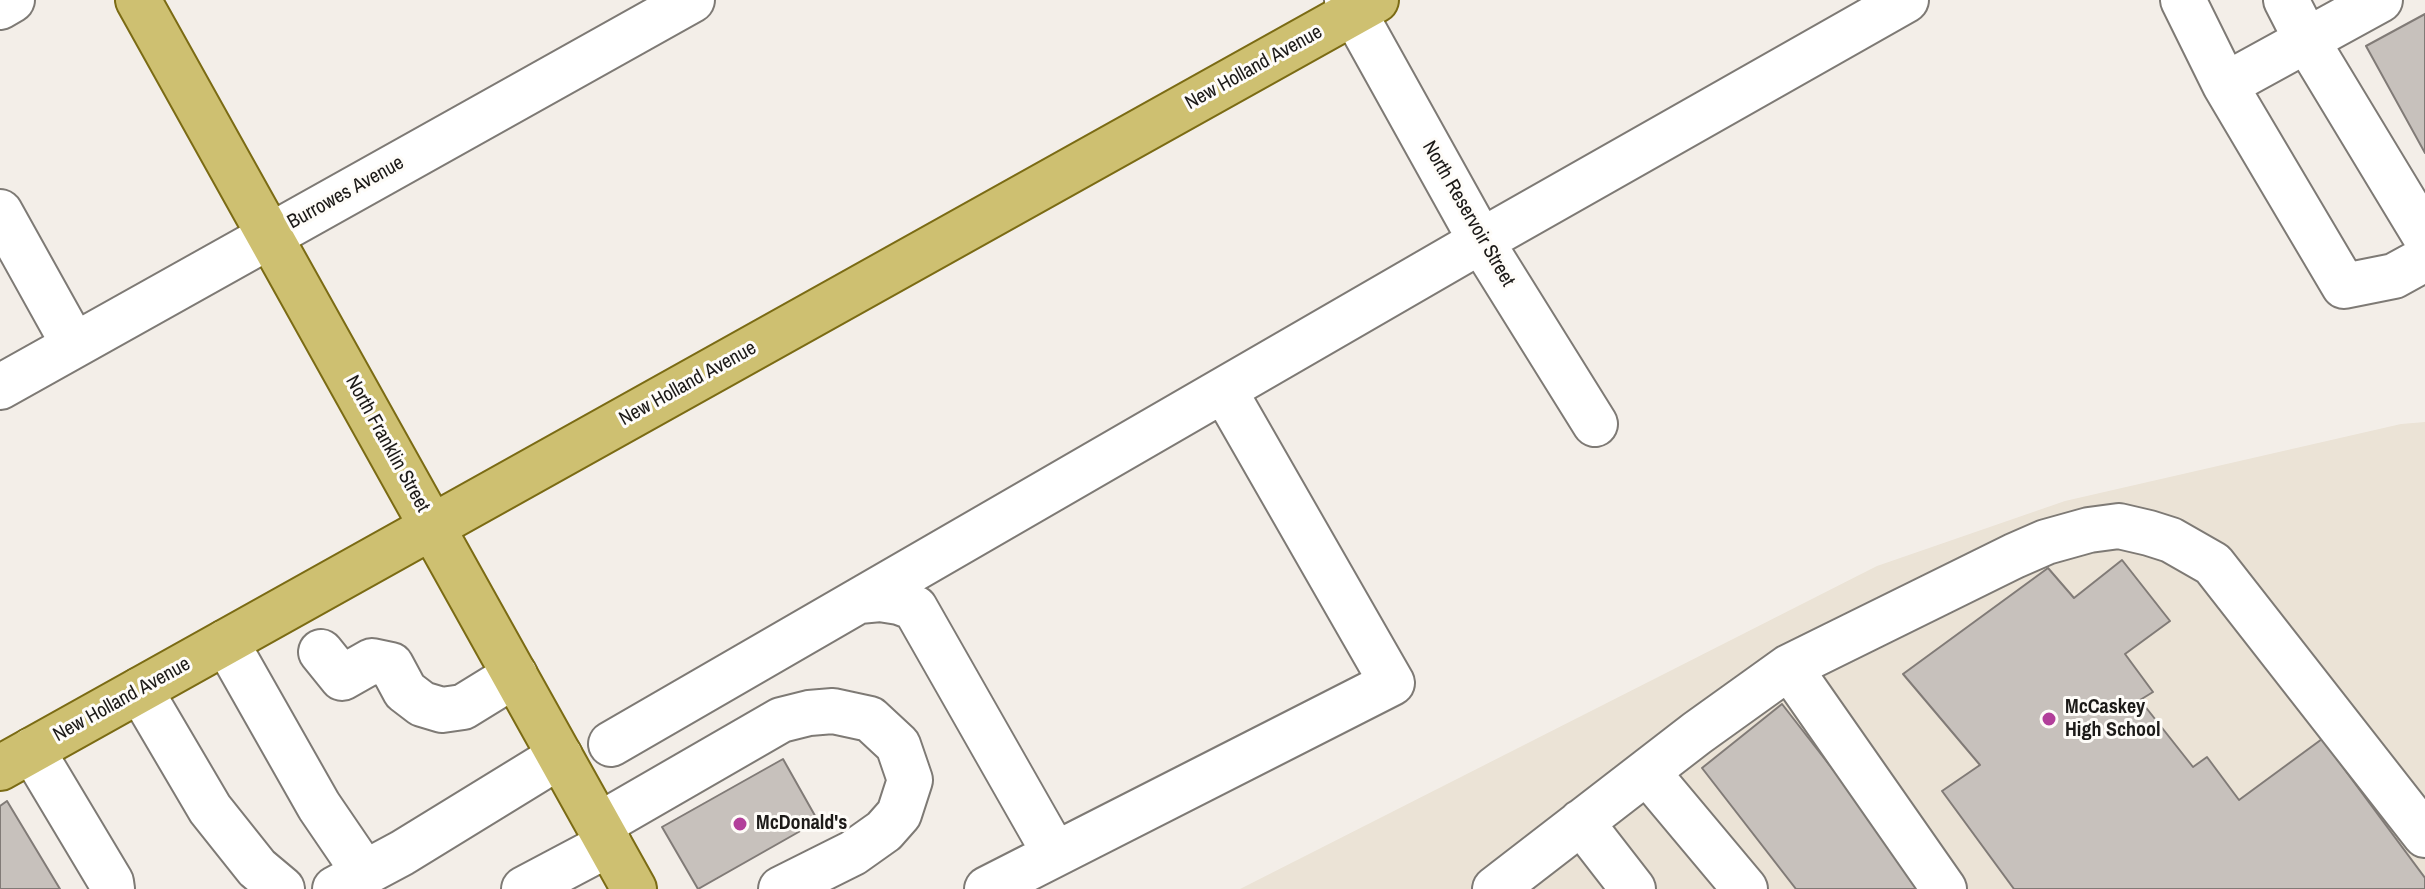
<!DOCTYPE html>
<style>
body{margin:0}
canvas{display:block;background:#f3eee8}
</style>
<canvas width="2425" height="889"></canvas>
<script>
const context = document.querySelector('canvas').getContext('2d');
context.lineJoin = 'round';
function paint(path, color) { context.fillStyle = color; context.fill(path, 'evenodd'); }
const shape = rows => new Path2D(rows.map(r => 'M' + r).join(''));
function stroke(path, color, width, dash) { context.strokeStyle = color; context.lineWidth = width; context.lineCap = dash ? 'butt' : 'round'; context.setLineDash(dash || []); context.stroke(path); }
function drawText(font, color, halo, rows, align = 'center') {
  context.font = font + ' "Archivo Narrow",sans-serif'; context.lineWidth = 6; context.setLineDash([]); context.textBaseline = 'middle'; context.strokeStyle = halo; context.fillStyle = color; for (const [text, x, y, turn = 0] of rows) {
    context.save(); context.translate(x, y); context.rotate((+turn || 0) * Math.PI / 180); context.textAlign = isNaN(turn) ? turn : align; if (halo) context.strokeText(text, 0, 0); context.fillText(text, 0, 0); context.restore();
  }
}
paint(shape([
 [2425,422,2425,889,1240,889,1877,566,2065,501,2401,424]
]), '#ebe3d6');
const building = shape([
 [2425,14,2425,153,2366,46,2425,14],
 [2122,560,2170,621,2125,654,2153,692,2140,700,2193,767,2207,757,2239,800,2322,739,2425,878,2425,889,2014,889,1942,791,1980,765,1903,674,2048,568,2074,598,2122,560],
 [1782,704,1926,889,1796,889,1702,768,1782,704],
 [783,759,818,821,698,889,662,827,783,759],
 [7,801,60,889,0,889,0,806,7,801]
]);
paint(building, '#c7c1bc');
stroke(building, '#817b77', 2);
const minor = shape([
 [1347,0,1481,241,1595,424],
 [2183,0,2225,85,2380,0],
 [2286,0,2307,41,2425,236],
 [0,7,12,0],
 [2225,85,2344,286,2394,276,2425,259],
 [0,212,74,345],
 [0,387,692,0],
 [859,601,880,599,899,602,915,608,1055,854],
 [226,642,319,806,364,872],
 [321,652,342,678,372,661,391,665,405,691,422,704,442,710,463,707,515,675],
 [140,690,210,809,257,868,282,889],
 [611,744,1481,241,1906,0],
 [32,750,111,882,112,889],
 [1647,772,1745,889],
 [1581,822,1633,889],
 [599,825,781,720,809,713,833,711,870,719,898,745,910,780,899,814,884,831,853,853,781,889],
 [335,889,402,853,560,756],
 [524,889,609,844],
 [987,889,1392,683,1224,390],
 [1495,889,1697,733,1789,667],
 [1944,889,1789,667,2014,556,2046,542,2089,530,2119,526,2149,533,2171,540,2213,564,2425,835]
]);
const major = shape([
 [138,0,634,889],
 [0,768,1376,0]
]);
stroke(minor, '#7e7a75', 48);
stroke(major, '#7b6b14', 48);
stroke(minor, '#fff', 44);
stroke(major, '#cec071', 44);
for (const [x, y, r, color] of [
 [2049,719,8,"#b23f9a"],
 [740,824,8,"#b23f9a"]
]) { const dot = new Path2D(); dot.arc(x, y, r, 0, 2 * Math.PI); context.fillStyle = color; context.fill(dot); stroke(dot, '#fefcf8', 3); }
drawText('20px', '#1c1a18', '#fefcf8', [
 ["New Holland Avenue",1254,68,-29],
 ["Burrowes Avenue",346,193,-29],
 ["North Reservoir Street",1468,214,60],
 ["New Holland Avenue",688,384,-29],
 ["North Franklin Street",387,444,61],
 ["New Holland Avenue",122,700,-29]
]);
drawText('bold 20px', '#1c1a18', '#fefcf8', [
 ["McCaskey",2065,708],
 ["High School",2065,731],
 ["McDonald's",756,824]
], 'left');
</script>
